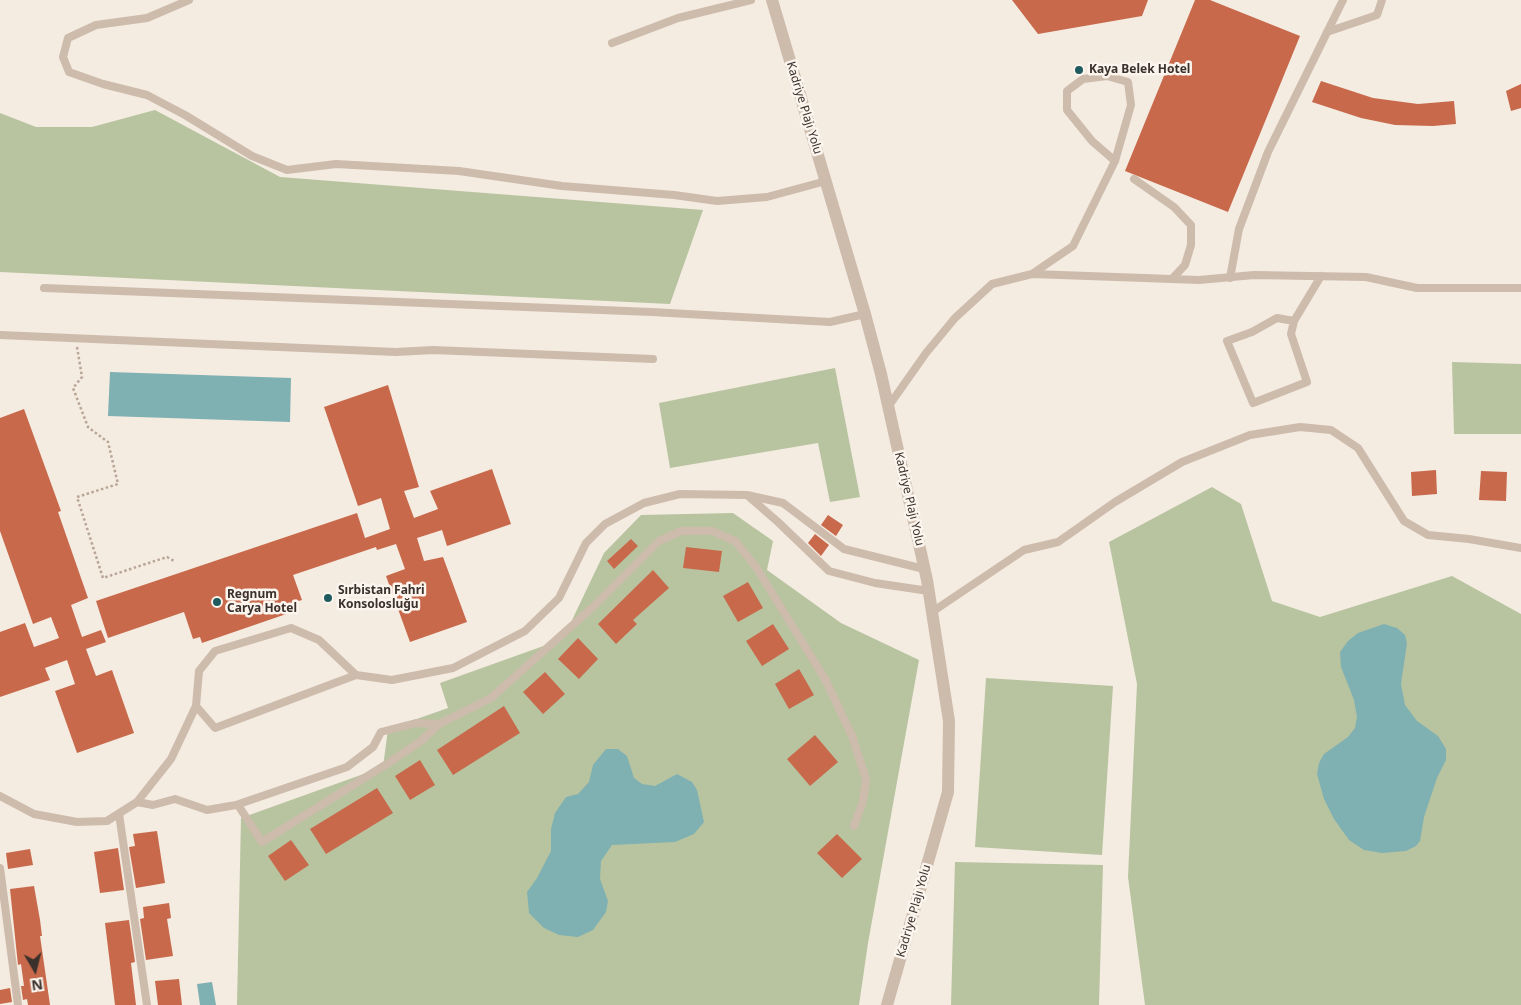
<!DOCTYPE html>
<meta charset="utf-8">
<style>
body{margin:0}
#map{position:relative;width:1521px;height:1005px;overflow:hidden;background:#f4ebe1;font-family:"Noto Sans",sans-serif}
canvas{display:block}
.north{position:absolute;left:10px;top:945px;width:50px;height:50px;-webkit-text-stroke:4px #fbf5ee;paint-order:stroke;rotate:172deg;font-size:14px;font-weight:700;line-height:20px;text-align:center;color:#3b302b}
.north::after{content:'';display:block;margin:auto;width:18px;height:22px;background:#3b302b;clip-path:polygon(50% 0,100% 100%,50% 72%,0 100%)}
</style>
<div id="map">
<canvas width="1521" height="1005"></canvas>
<div class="north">N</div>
</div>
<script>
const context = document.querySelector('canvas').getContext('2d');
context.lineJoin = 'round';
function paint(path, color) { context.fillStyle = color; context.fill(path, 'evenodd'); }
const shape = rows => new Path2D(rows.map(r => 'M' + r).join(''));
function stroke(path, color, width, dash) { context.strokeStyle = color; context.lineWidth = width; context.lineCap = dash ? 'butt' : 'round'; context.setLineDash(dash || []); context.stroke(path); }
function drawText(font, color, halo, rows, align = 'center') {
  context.font = font + ' "Noto Sans",sans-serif'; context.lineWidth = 5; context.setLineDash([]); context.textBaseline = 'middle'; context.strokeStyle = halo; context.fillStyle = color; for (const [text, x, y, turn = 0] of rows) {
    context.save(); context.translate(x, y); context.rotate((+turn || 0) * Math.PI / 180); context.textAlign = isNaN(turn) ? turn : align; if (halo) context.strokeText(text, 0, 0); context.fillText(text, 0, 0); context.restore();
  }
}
paint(shape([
 [155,110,280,177,703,210,670,304,0,272,0,113,36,127,92,127],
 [1452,362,1521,364,1521,434,1454,434],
 [835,368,860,497,830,502,818,443,670,468,659,403],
 [1212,487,1241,504,1272,601,1320,617,1452,576,1521,614,1521,1005,1145,1005,1128,877,1137,684,1109,542],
 [733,513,773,541,767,570,841,623,919,660,868,943,859,1005,237,1005,241,818,383,767,388,729,448,708,440,683,563,639,604,553,641,515],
 [986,678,1113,686,1102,855,975,847],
 [955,862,1103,865,1099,1005,951,1005]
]), '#b8c4a0');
paint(shape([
 [110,372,291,378,290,422,108,416],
 [1384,624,1397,628,1405,635,1407,643,1401,684,1405,705,1417,721,1438,736,1446,749,1446,760,1437,778,1424,817,1420,841,1416,846,1406,851,1382,853,1364,850,1349,840,1334,819,1324,799,1317,774,1319,763,1324,754,1348,737,1355,728,1357,717,1354,700,1341,667,1340,652,1348,641,1358,633],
 [606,749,618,749,627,756,634,778,642,784,655,786,677,774,692,782,697,790,704,822,694,834,675,842,612,845,601,861,600,879,608,901,606,912,593,930,578,937,559,935,544,928,529,913,527,892,537,878,551,851,551,829,555,813,566,797,578,794,589,782,593,765],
 [212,982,216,1005,200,1005,197,984]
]), '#7fb0b2');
paint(shape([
 [1012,0,1148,0,1142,16,1038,34],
 [1195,0,1210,0,1300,36,1228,212,1125,171],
 [1321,81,1373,98,1418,104,1454,101,1456,124,1433,126,1395,125,1361,118,1312,102],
 [1521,84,1521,108,1511,111,1506,91],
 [388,385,419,487,404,491,414,518,438,509,430,491,492,469,511,524,447,546,442,530,417,538,424,561,443,557,467,622,410,642,386,576,405,569,396,544,377,550,376,547,293,575,302,600,292,603,295,611,202,643,200,637,193,639,184,612,108,638,96,601,357,513,365,538,390,529,381,498,358,506,324,407],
 [24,409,61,511,58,512,88,598,71,605,82,637,101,630,106,642,86,649,96,676,112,670,134,733,77,753,55,691,75,684,67,660,45,668,50,680,0,697,0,632,25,623,34,647,59,638,51,617,33,624,0,531,0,418],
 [1436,470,1437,494,1412,496,1411,472],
 [1481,471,1507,472,1506,501,1479,500],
 [828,515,843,525,836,536,821,525],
 [815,534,829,545,821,556,808,543],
 [631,539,638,546,614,569,607,561],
 [686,547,722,551,719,572,683,568],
 [653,570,669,588,633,620,637,624,616,644,598,624],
 [748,582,763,608,738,622,723,596],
 [773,624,789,649,762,666,746,641],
 [578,638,598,659,579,679,558,659],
 [799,669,814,695,789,709,775,684],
 [545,672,565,694,543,714,523,692],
 [504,706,520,733,453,775,437,750],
 [815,735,838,762,810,786,787,759],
 [420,760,435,785,410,800,395,776],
 [377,788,393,813,326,854,310,829],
 [157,831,165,883,136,888,129,847,135,846,133,834],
 [837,834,862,859,842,878,817,853],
 [291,840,309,865,285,881,268,856],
 [118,848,124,890,100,893,94,852],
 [30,849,33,865,8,869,6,853],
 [34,886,40,920,42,936,40,936,50,1005,28,1005,27,999,23,1000,21,986,24,986,21,964,18,965,10,889],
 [169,903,171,918,167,919,173,956,146,960,140,919,144,918,143,907],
 [129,920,135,962,131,963,136,1005,115,1005,105,923],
 [179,979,182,1005,158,1005,155,981],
 [10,988,12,1002,0,1004,0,990]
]), '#c8694b');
stroke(shape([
 [77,347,82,377,73,388,88,427,108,442,118,484,77,497,103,578,167,557,174,561]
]), '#b9a596', 2.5, [2.5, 2.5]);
stroke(shape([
 [189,0,147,18,96,25,68,38,63,57,69,72,103,84,147,95,185,115,252,156,287,170,336,164,459,171,562,186,674,195,717,201,767,197,826,181],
 [1327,32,1377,15,1382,0],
 [612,43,678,18,751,0],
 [1032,274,1073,246,1115,161,1131,105,1128,82,1107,76,1083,79,1067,91,1067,110,1092,141,1115,161],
 [1230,278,1239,229,1268,152,1343,0],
 [1172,279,1199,280,1254,275,1366,277,1417,288,1521,288],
 [44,288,652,312,830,322,865,314],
 [1294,321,1277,318,1252,332,1227,341,1253,403,1307,382,1291,334,1294,321,1321,276],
 [0,335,396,352,433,350,653,359],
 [888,407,926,353,955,318,992,284,1032,274,1172,279,1185,265,1191,245,1191,225,1174,207,1134,179],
 [924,569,844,549,783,503,747,495,778,522,829,571,875,583,929,591],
 [932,612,1024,550,1058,542,1115,502,1182,462,1250,435,1300,427,1331,430,1358,448,1404,521,1428,535,1469,539,1521,548],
 [356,675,215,728,196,706,199,671,215,651,291,628,319,640,356,675,392,680,453,668,525,631,559,598,586,543,605,524,644,503,680,494,747,495],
 [0,796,34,814,77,822,107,821,137,802,171,759,196,706],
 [137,802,153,805,175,799,207,810,236,805,347,767,373,747,381,732,416,723,439,724,491,698,594,606,659,541,681,531,712,531,735,541,756,567,825,679,852,736,866,779,863,801,854,826],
 [238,805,262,842,390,762,421,741,439,724],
 [119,814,147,1005],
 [0,868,18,1005]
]), '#cdbbac', 8);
stroke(shape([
 [772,0,865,314,881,374,927,580,949,721,948,792,887,1005]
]), '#cdbbac', 12);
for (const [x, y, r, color] of [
 [1079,70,5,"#1f5a5e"],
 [328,598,5,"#1f5a5e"],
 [217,602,5,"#1f5a5e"]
]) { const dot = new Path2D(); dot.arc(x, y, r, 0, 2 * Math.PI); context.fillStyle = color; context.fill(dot); stroke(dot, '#fbf5ee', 2); }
drawText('bold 12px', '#3b302b', '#fbf5ee', [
 ["Kaya Belek Hotel",1089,70],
 ["Sırbistan Fahri",338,591],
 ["Konsolosluğu",338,605],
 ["Regnum",227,595],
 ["Carya Hotel",227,609]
], 'left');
drawText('12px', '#3b302b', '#fbf5ee', [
 ["Kadriye Plajı Yolu",804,108,73],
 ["Kadriye Plajı Yolu",909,499,77],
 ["Kadriye Plajı Yolu",914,911,-74]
]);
</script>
